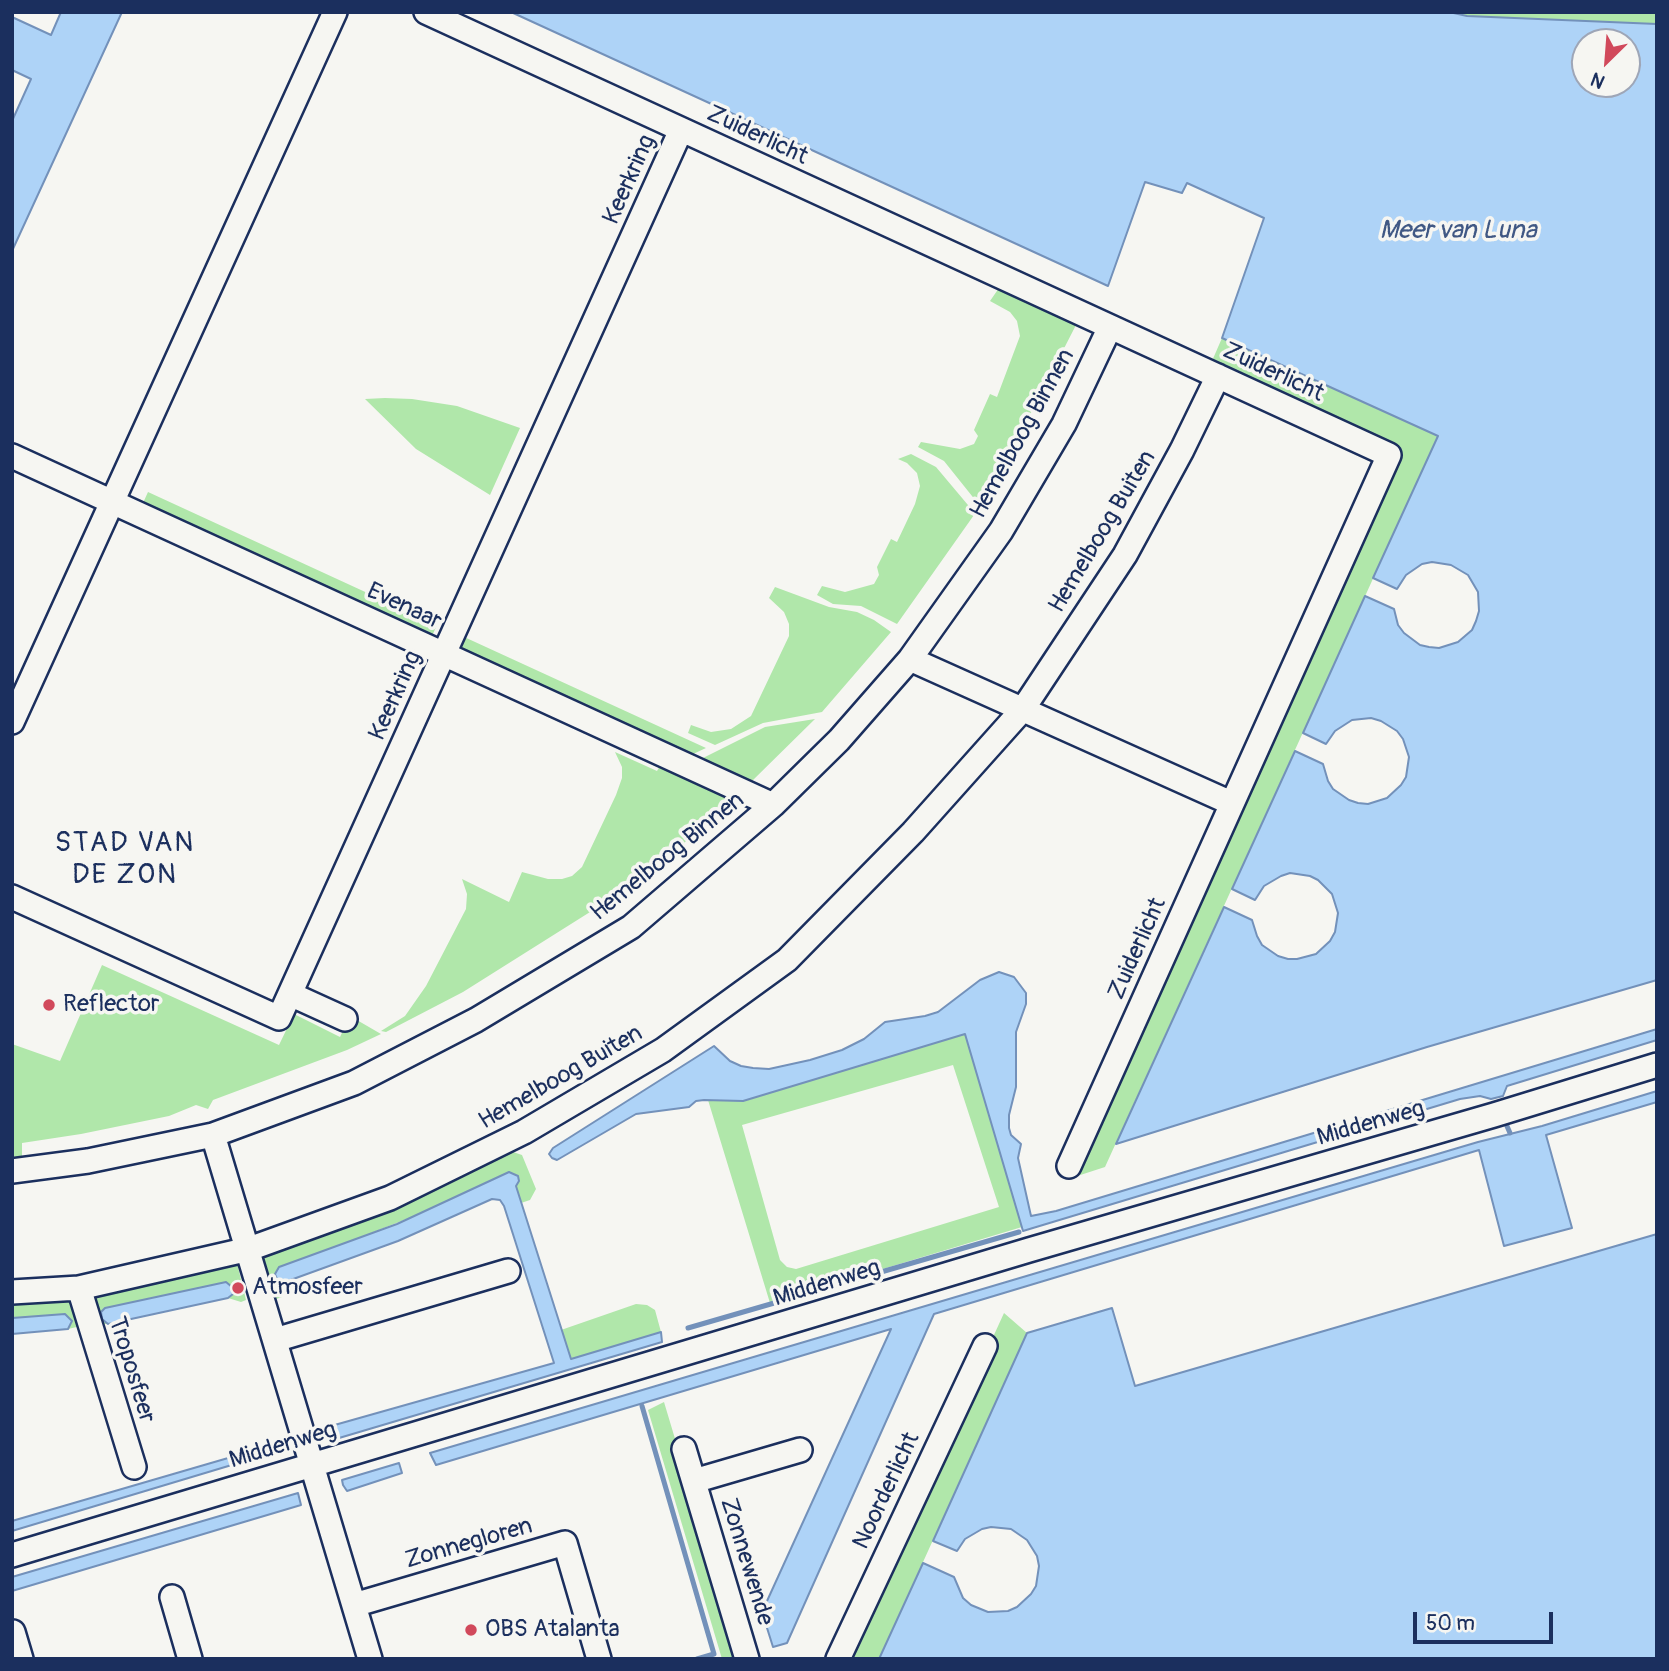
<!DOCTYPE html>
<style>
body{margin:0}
#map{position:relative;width:1669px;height:1671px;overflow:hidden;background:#f6f6f2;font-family:Pangolin,sans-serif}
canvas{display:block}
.frame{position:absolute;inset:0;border:14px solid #1b2f5e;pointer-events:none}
.north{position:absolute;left:1571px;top:28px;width:70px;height:70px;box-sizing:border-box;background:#f6f6f2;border:2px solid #9ea6b7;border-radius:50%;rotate:205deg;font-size:19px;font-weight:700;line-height:28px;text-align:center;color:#1b2f5e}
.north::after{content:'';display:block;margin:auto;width:24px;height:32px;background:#d1495b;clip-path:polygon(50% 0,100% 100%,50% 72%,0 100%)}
.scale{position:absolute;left:1413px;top:1612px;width:140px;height:32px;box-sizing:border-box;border:4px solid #1b2f5e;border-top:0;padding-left:9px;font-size:21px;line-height:24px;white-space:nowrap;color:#1b2f5e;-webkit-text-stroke:5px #f6f6f2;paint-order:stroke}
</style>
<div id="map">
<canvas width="1669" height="1671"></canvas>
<div class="frame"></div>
<div class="north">N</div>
<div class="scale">50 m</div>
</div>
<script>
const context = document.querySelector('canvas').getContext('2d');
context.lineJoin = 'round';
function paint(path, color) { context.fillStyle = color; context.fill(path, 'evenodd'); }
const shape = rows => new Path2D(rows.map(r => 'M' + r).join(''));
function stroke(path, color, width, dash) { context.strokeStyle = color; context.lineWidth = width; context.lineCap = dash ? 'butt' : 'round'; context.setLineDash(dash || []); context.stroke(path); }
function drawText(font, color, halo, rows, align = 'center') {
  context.font = font + ' Pangolin,sans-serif'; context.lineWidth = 7; context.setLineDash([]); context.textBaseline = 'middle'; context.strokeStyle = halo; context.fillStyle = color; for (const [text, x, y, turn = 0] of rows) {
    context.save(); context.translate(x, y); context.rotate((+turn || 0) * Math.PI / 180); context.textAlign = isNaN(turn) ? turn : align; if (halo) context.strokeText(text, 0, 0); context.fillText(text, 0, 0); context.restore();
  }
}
paint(shape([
 [1443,12,1657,12,1657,29,1450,20],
 [999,288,1076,325,1015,444,980,506,944,461,918,447,921,442,960,449,974,444,978,436,974,430,990,394,997,397,1020,336,1017,321,1010,312,990,301],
 [1222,338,1438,436,1105,1167,1068,1179,1402,449,1212,361],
 [385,398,412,399,457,406,520,428,490,495,416,449,365,399],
 [911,454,936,467,973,511,974,515,897,624,861,606,833,604,817,595,822,586,845,592,874,584,879,575,877,567,891,539,897,542,915,504,920,486,917,473,907,463,898,459],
 [148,492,437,625,432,636,143,503],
 [775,587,829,607,857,612,874,620,891,632,822,712,763,723,715,745,688,733,691,725,711,732,731,729,751,716,789,636,789,624,784,612,769,598],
 [462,636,706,748,691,755,456,647],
 [815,719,752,781,701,759,765,727],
 [615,752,657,771,664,759,738,793,724,809,670,855,598,907,463,992,386,1032,381,1031,405,1016,426,986,466,909,467,894,462,879,509,902,522,872,548,879,562,879,572,876,582,867,616,795,622,778,622,767],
 [102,965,279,1045,294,1014,340,1037,350,1016,381,1034,347,1050,213,1100,208,1109,196,1105,169,1116,81,1134,22,1143,22,1166,12,1167,12,1044,60,1061],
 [965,1034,1022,1227,770,1303,708,1100,743,1101],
 [953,1065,999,1207,796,1269,787,1267,780,1260,742,1125],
 [510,1151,522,1155,536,1189,530,1200,521,1203,516,1186,437,1207,338,1246,279,1267,277,1279,285,1282,282,1297,276,1299,262,1255],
 [237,1263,246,1300,241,1302,228,1298,233,1294,232,1287,226,1282,101,1312,102,1318,108,1324,93,1324,89,1295],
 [71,1298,81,1326,68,1329,72,1323,65,1314,12,1318,12,1299],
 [636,1304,647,1305,655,1310,661,1332,571,1359,561,1330],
 [1004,1313,1027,1333,879,1659,846,1659],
 [664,1402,741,1659,722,1659,648,1410]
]), '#b0e7aa');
const water = shape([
 [61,12,122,12,12,251,12,121,31,79,12,70,12,17,51,35,61,12],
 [511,12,1449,12,1467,16,1657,24,1657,980,1427,1047,1116,1144,1224,907,1252,920,1257,936,1262,945,1278,956,1288,959,1297,959,1316,954,1330,941,1335,932,1338,913,1332,894,1318,880,1310,876,1290,873,1281,876,1264,886,1255,900,1232,889,1295,751,1323,764,1328,781,1333,789,1349,800,1358,803,1368,804,1387,798,1401,785,1406,777,1409,757,1403,739,1397,731,1381,721,1371,718,1352,720,1335,731,1326,744,1303,733,1365,596,1394,609,1398,625,1404,633,1420,645,1429,647,1439,648,1458,642,1472,630,1476,621,1479,611,1478,592,1468,575,1451,565,1432,562,1422,564,1406,575,1397,589,1373,578,1438,436,1222,338,1264,218,1187,183,1182,193,1145,182,1108,286,511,12],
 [1585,42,1627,42,1627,84,1585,84,1585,42],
 [999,972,1014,977,1026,993,1026,1004,1016,1032,1016,1087,1009,1115,1009,1128,1011,1135,1021,1144,1018,1158,1031,1216,1056,1211,1657,1029,1657,1040,1507,1086,1503,1096,1491,1099,1480,1096,1460,1099,1023,1231,965,1034,743,1101,704,1100,696,1101,689,1107,636,1114,557,1160,552,1158,549,1154,553,1148,714,1046,730,1061,741,1066,753,1068,769,1069,810,1060,842,1050,864,1039,885,1022,925,1016,938,1012,980,980,999,972],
 [1657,1091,1657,1102,1546,1135,1572,1228,1504,1246,1479,1150,934,1314,787,1643,773,1647,762,1612,891,1329,436,1465,430,1453,1478,1142,1542,1126,1657,1091],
 [509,1172,518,1176,519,1181,516,1186,571,1359,661,1332,662,1342,329,1441,324,1428,554,1363,504,1206,500,1200,492,1199,398,1241,285,1282,277,1279,275,1274,279,1267,397,1224,509,1172],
 [1657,1234,1657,1659,879,1659,923,1563,954,1577,963,1598,971,1605,988,1612,1008,1611,1017,1607,1031,1594,1036,1586,1039,1566,1037,1556,1027,1540,1011,1529,991,1527,982,1529,965,1539,957,1551,933,1541,1027,1333,1112,1308,1135,1386,1657,1234],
 [226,1282,232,1287,233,1294,228,1298,108,1324,102,1319,101,1312,105,1308,226,1282],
 [65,1314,72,1321,68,1329,12,1334,12,1318,65,1314],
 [283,1442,285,1449,12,1531,12,1521,283,1442],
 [399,1463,402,1473,347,1491,343,1485,342,1480,399,1463],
 [298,1493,301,1505,12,1591,12,1577,298,1493]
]);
paint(water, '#aed3f7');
stroke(water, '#7391ba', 2);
stroke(shape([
 [1503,1117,1510,1133],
 [688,1328,1019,1232],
 [642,1406,714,1654,697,1659]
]), '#7391ba', 5);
const street = shape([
 [426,12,1389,455,1069,1166],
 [12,456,773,805],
 [910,659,1231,803],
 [12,722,335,12],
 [12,897,279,1018,681,130],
 [290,994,345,1019],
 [213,1135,370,1659],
 [12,1171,88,1161,213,1135,354,1083,476,1020,631,927,773,805,839,740,910,659,1001,531,1064,424,1110,327],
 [79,1288,134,1467],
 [12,1292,79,1288,249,1249,390,1198,524,1132,663,1050,787,960,913,832,1023,709,1125,555,1182,450,1218,376],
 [275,1340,508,1271],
 [684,1449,747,1659],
 [694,1481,800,1450],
 [12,1555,1029,1250,1494,1115,1657,1065],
 [172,1597,190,1659],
 [354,1605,565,1543,599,1659],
 [13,1632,21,1659],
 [838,1659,985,1346]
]);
stroke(street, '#1b2f5e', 28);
stroke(street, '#f6f6f2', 23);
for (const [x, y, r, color] of [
 [49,1005,7,"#d1495b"],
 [238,1288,7,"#d1495b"],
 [471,1630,7,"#d1495b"]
]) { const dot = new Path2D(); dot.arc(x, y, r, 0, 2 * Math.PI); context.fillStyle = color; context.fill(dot); stroke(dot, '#f6f6f2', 2.5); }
drawText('24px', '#1b2f5e', '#f6f6f2', [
 ["Zuiderlicht",757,136,25],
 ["Keerkring",630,180,-66],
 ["Zuiderlicht",1273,373,25],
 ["Hemelboog Binnen",1023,434,-61],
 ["Hemelboog Buiten",1103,532,-59],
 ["Evenaar",404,607,25],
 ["Keerkring",396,696,-66],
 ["Hemelboog Binnen",668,857,-39],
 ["Zuiderlicht",1138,949,-66],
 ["Hemelboog Buiten",561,1078,-30],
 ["Middenweg",1371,1124,-16],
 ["Middenweg",827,1284,-17],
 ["Troposfeer",131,1370,73],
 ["Middenweg",283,1446,-17],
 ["Noorderlicht",887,1491,-65],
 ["Zonnegloren",469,1544,-16],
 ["Zonnewende",746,1562,73]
]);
drawText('24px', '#1b2f5e', '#f6f6f2', [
 ["Reflector",63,1005],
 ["Atmosfeer",252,1288],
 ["OBS Atalanta",485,1630]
], 'left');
drawText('italic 26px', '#405884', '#f6f6f2', [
 ["Meer van Luna",1458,231]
]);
context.letterSpacing = '2px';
drawText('28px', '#1b2f5e', '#f6f6f2', [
 ["STAD VAN",125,844],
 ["DE ZON",125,876]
]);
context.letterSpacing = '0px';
</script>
